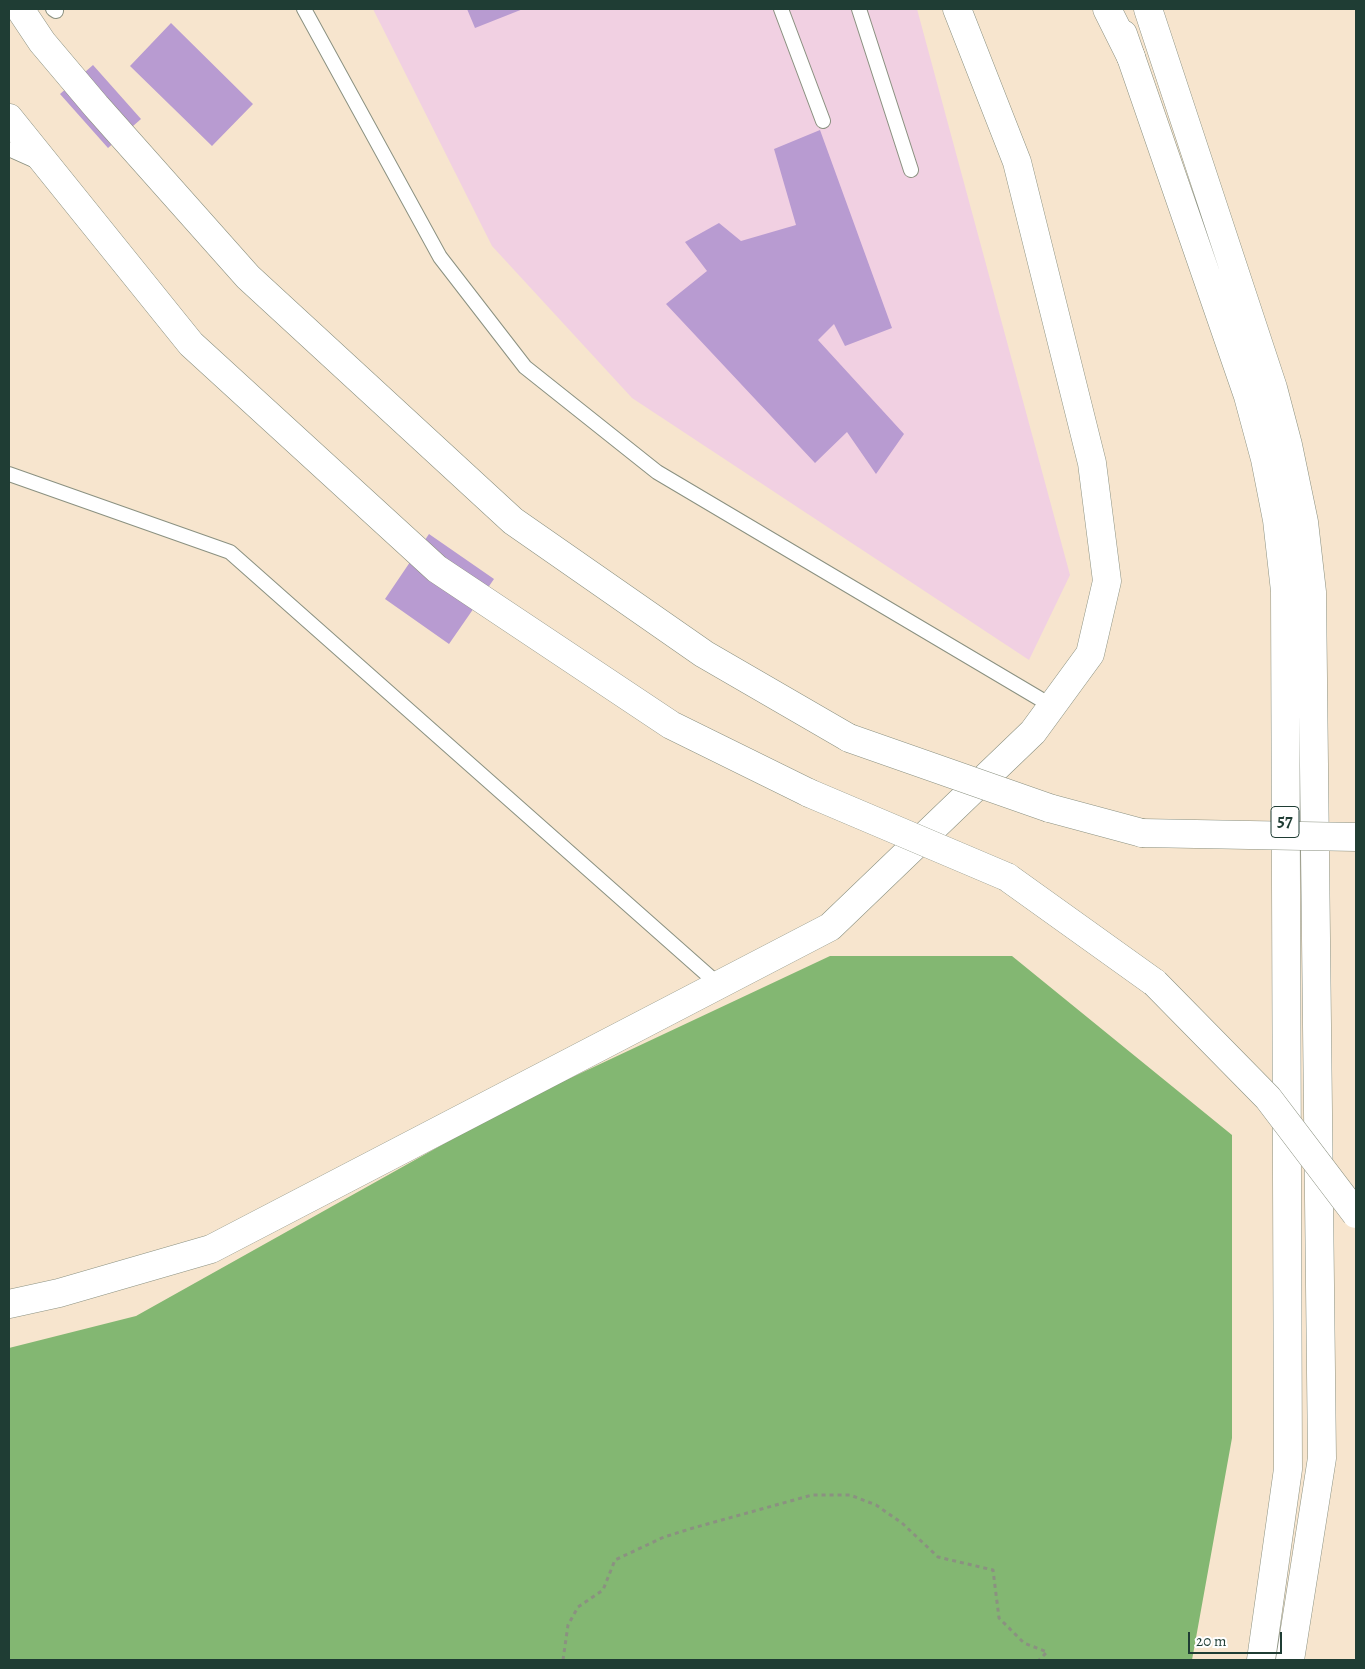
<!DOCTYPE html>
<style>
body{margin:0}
#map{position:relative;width:1365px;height:1669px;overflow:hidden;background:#f7e5ce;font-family:Alegreya,serif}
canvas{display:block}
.frame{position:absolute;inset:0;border:10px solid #1f3d34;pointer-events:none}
.scale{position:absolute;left:1188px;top:1632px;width:94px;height:22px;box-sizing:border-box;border:2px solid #1f3d34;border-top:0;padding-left:6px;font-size:15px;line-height:18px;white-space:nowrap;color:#1f3d34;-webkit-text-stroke:4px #fff;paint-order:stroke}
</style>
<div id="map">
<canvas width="1365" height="1669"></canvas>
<div class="frame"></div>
<div class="scale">20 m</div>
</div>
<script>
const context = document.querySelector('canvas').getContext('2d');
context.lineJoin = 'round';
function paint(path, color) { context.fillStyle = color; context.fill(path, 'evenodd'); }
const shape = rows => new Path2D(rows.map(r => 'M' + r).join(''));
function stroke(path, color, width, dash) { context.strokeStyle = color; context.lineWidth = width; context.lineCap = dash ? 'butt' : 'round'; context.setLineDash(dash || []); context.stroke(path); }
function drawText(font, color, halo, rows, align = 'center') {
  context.font = font + ' Alegreya,serif'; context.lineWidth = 4.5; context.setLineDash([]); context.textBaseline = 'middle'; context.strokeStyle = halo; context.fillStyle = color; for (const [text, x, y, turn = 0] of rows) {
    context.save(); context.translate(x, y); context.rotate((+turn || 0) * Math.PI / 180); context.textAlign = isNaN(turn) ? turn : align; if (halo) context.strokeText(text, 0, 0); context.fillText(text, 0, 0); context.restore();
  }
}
paint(shape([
 [373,9,917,9,1070,575,1029,660,632,398,492,246]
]), '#f1d0e2');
paint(shape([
 [830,956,1012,956,1232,1135,1232,1438,1192,1660,9,1660,9,1348,136,1316,515,1104]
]), '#83b772');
paint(shape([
 [467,9,523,9,475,28],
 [171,23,253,104,212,146,130,66],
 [93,65,141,119,108,148,60,94],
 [820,130,892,328,845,346,834,324,818,340,904,434,876,474,847,432,815,463,666,304,707,271,685,242,719,223,741,241,796,225,774,149],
 [429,534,494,579,449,644,385,599]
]), '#b89bd1');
const service = shape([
 [53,9,56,11],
 [304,9,440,257,525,367,657,472,1052,706],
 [781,9,823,121],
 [859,9,911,170],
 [9,149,38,162],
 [9,474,230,552,719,985]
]);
const minor = shape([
 [9,1304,59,1293,211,1249,830,927,1033,732,1090,654,1107,581,1092,463,1017,162,957,9]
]);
const trunk = shape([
 [1148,9,1273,388,1288,445,1304,522,1312,592,1322,1458,1290,1660],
 [1123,34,1248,396,1265,459,1277,520,1285,591,1288,1469,1261,1660]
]);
const motorway = shape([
 [20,9,42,42,96,106,248,277,513,521,704,654,849,738],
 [1107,9,1131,57],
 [9,118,191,344,437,569,671,725,809,793],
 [1049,808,1142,833],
 [1007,877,1155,983]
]);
stroke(service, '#8b9181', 16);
stroke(minor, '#8b9181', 29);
stroke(trunk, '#8b9181', 29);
stroke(motorway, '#8b9181', 29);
stroke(shape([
 [563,1660,568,1625,578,1607,603,1590,615,1560,664,1537,693,1528,812,1495,850,1495,876,1505,902,1523,938,1557,993,1570,999,1618,1024,1643,1047,1652,1039,1660]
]), '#8b9181', 3, [4, 4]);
stroke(service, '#fff', 14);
stroke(minor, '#fff', 28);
stroke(trunk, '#fff', 28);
stroke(motorway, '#fff', 28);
const motorwayBridge = shape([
 [849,738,1049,808],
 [809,793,1007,877],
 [1142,833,1356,837],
 [1155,983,1268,1098,1356,1214]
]);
stroke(motorwayBridge, '#8b9181', 29, []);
stroke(motorwayBridge, '#fff', 28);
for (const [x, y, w] of [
 [1285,822,28]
]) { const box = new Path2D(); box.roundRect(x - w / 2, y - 15.5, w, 31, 4); context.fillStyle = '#fff'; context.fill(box); stroke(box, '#1f3d34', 1); }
drawText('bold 18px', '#1f3d34', null, [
 ["57",1285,822]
]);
</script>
